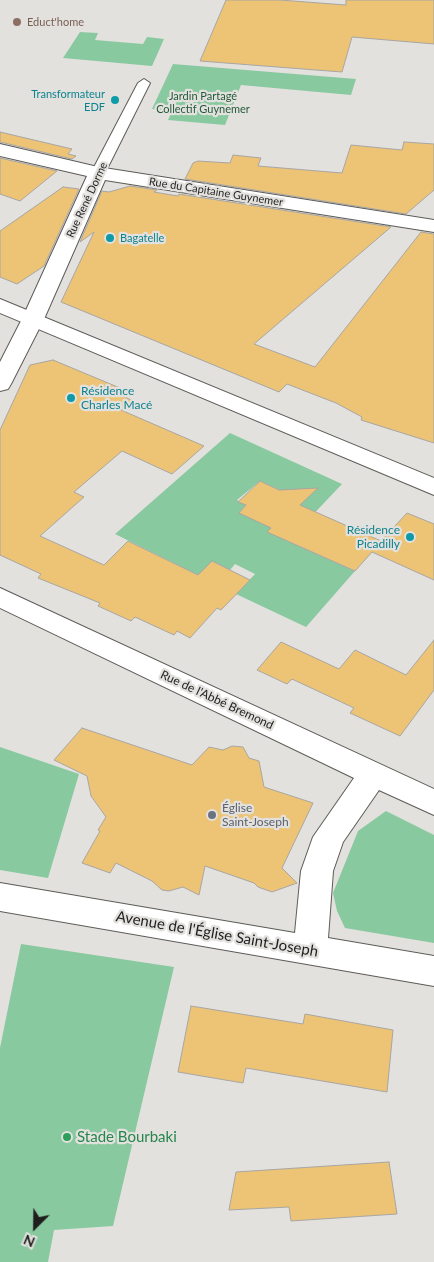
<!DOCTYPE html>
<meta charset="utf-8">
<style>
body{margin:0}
#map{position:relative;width:434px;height:1262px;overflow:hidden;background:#e3e1de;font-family:Lato,sans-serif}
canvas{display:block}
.north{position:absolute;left:10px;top:1202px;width:50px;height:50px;-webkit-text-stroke:4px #e3e1de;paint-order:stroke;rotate:203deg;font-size:14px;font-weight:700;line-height:20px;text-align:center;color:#1e1e1d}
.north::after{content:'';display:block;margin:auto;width:18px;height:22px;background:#1e1e1d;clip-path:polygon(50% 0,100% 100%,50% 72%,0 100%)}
</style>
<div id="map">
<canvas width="434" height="1262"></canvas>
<div class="north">N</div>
</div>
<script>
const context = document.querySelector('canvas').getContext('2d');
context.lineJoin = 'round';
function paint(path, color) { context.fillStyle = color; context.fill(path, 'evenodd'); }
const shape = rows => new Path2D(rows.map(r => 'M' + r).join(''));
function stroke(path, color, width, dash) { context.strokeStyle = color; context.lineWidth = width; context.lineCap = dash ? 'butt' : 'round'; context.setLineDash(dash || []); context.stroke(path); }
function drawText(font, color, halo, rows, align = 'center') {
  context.font = font + ' Lato,sans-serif'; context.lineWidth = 4.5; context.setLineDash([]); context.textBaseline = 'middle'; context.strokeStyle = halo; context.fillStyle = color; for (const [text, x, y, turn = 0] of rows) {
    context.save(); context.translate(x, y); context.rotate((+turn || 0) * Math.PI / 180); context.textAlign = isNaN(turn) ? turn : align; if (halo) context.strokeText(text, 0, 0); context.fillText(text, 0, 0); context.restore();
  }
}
paint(shape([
 [80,32,98,33,95,40,143,44,147,37,164,39,152,66,63,58],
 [173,64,356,79,351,95,241,85,225,125,168,120,172,111,152,109],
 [230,433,342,484,288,541,355,571,306,627,236,594,255,574,235,564,230,570,212,561,198,575,115,534],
 [260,481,284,492,290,489,300,494,299,499,304,501,293,513,239,513,246,505,237,500],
 [0,747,79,774,48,878,0,870],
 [386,811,434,835,434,943,345,928,337,911,333,893,358,831],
 [21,944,174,967,113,1226,54,1230,48,1262,0,1262,0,1048]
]), '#89c99f');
const building = shape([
 [226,0,280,0,346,5,346,0,434,0,434,44,352,37,342,72,200,61,226,0],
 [0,132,72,149,68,154,76,156,72,159,0,142,0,132],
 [404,142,434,144,434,190,406,214,185,179,193,163,198,161,230,163,233,155,261,158,258,166,342,173,351,145,402,150,404,142],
 [0,158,57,171,20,201,0,194,0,158],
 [130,186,157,190,154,192,178,196,179,194,391,227,254,344,315,367,421,232,434,234,434,443,361,420,362,417,336,403,287,384,279,392,61,302,94,232,80,242,102,191,109,192,130,186],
 [63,187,79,189,44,266,17,284,0,277,0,231,63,187],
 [53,360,120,388,115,392,133,401,121,410,204,446,172,474,122,451,74,492,84,497,40,536,104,565,128,541,198,575,212,561,250,580,221,610,217,608,190,638,177,631,174,635,135,617,131,621,98,606,100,603,38,578,41,574,0,555,0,430,30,365,53,360],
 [260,481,279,490,318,488,300,505,381,541,407,513,434,524,434,580,372,552,355,571,267,532,271,528,239,513,246,505,238,502,260,481],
 [434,640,434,690,400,736,350,713,354,708,292,679,287,684,257,670,281,642,339,669,355,650,406,675,434,640],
 [82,728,192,765,209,747,223,750,232,746,243,747,249,758,259,761,264,787,313,803,282,868,297,883,272,892,258,887,254,883,205,866,199,895,183,887,169,891,162,890,152,881,116,863,110,873,82,863,100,831,98,830,106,817,91,796,87,776,54,760,82,728],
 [191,1006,303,1024,305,1014,393,1030,387,1092,246,1068,243,1083,178,1072,191,1006],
 [389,1162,397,1214,291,1221,289,1207,229,1210,236,1172,389,1162]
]);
paint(building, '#edc375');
stroke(building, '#a7a6a3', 1);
const lane = shape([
 [144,79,150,83,105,173,103,176,93,176,91,173,138,83,144,79]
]);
const street = shape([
 [0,144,98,167,434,220,434,232,105,180,44,319,11,384,8,389,0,391,0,362,22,319,87,176,0,156,0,144],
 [0,588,434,789,434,815,379,790,343,842,333,871,328,938,434,956,434,986,0,911,0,883,295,933,301,871,313,837,354,778,0,608,0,588]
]);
const secondary = shape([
 [0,299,434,478,434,495,0,313,0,299]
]);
stroke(lane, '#5c5b58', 2);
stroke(street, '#5c5b58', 2);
stroke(secondary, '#5c5b58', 2);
paint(lane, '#fff');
paint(street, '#fff');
paint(secondary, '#fff');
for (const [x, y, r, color] of [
 [17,22,5,"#8d6e63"],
 [115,100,5,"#0f9aa8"],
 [110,238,5,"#0f9aa8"],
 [71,398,5,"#0f9aa8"],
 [410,537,5,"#0f9aa8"],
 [212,815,5,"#6b7280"],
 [67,1137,5,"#2e9e5b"]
]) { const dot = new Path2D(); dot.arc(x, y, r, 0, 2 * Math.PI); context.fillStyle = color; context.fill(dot); stroke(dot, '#e3e1de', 2); }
drawText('11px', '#785e54', '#e3e1de', [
 ["Educt'home",27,22]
], 'left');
drawText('11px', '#0d838f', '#e3e1de', [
 ["Transformateur",105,94],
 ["EDF",105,107],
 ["Bagatelle",120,238,"left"]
], 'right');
drawText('11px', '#215a38', '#e3e1de', [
 ["Jardin Partagé",203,96],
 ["Collectif Guynemer",203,109]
]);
drawText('11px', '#1e1e1d', '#e3e1de', [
 ["Rue du Capitaine Guynemer",216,192,9],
 ["Rue René Dorme",87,200,-65]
]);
drawText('12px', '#0d838f', '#e3e1de', [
 ["Résidence",81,391],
 ["Charles Macé",81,405],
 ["Résidence",400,530,"right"],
 ["Picadilly",400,544,"right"]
], 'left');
drawText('12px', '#1e1e1d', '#e3e1de', [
 ["Rue de l'Abbé Bremond",217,700,25]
]);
drawText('12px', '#5b616d', '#e3e1de', [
 ["Église",222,808],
 ["Saint-Joseph",222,822]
], 'left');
drawText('15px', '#1e1e1d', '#e3e1de', [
 ["Avenue de l'Église Saint-Joseph",217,934,10]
]);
drawText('15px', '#27864d', '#e3e1de', [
 ["Stade Bourbaki",77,1137]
], 'left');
</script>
